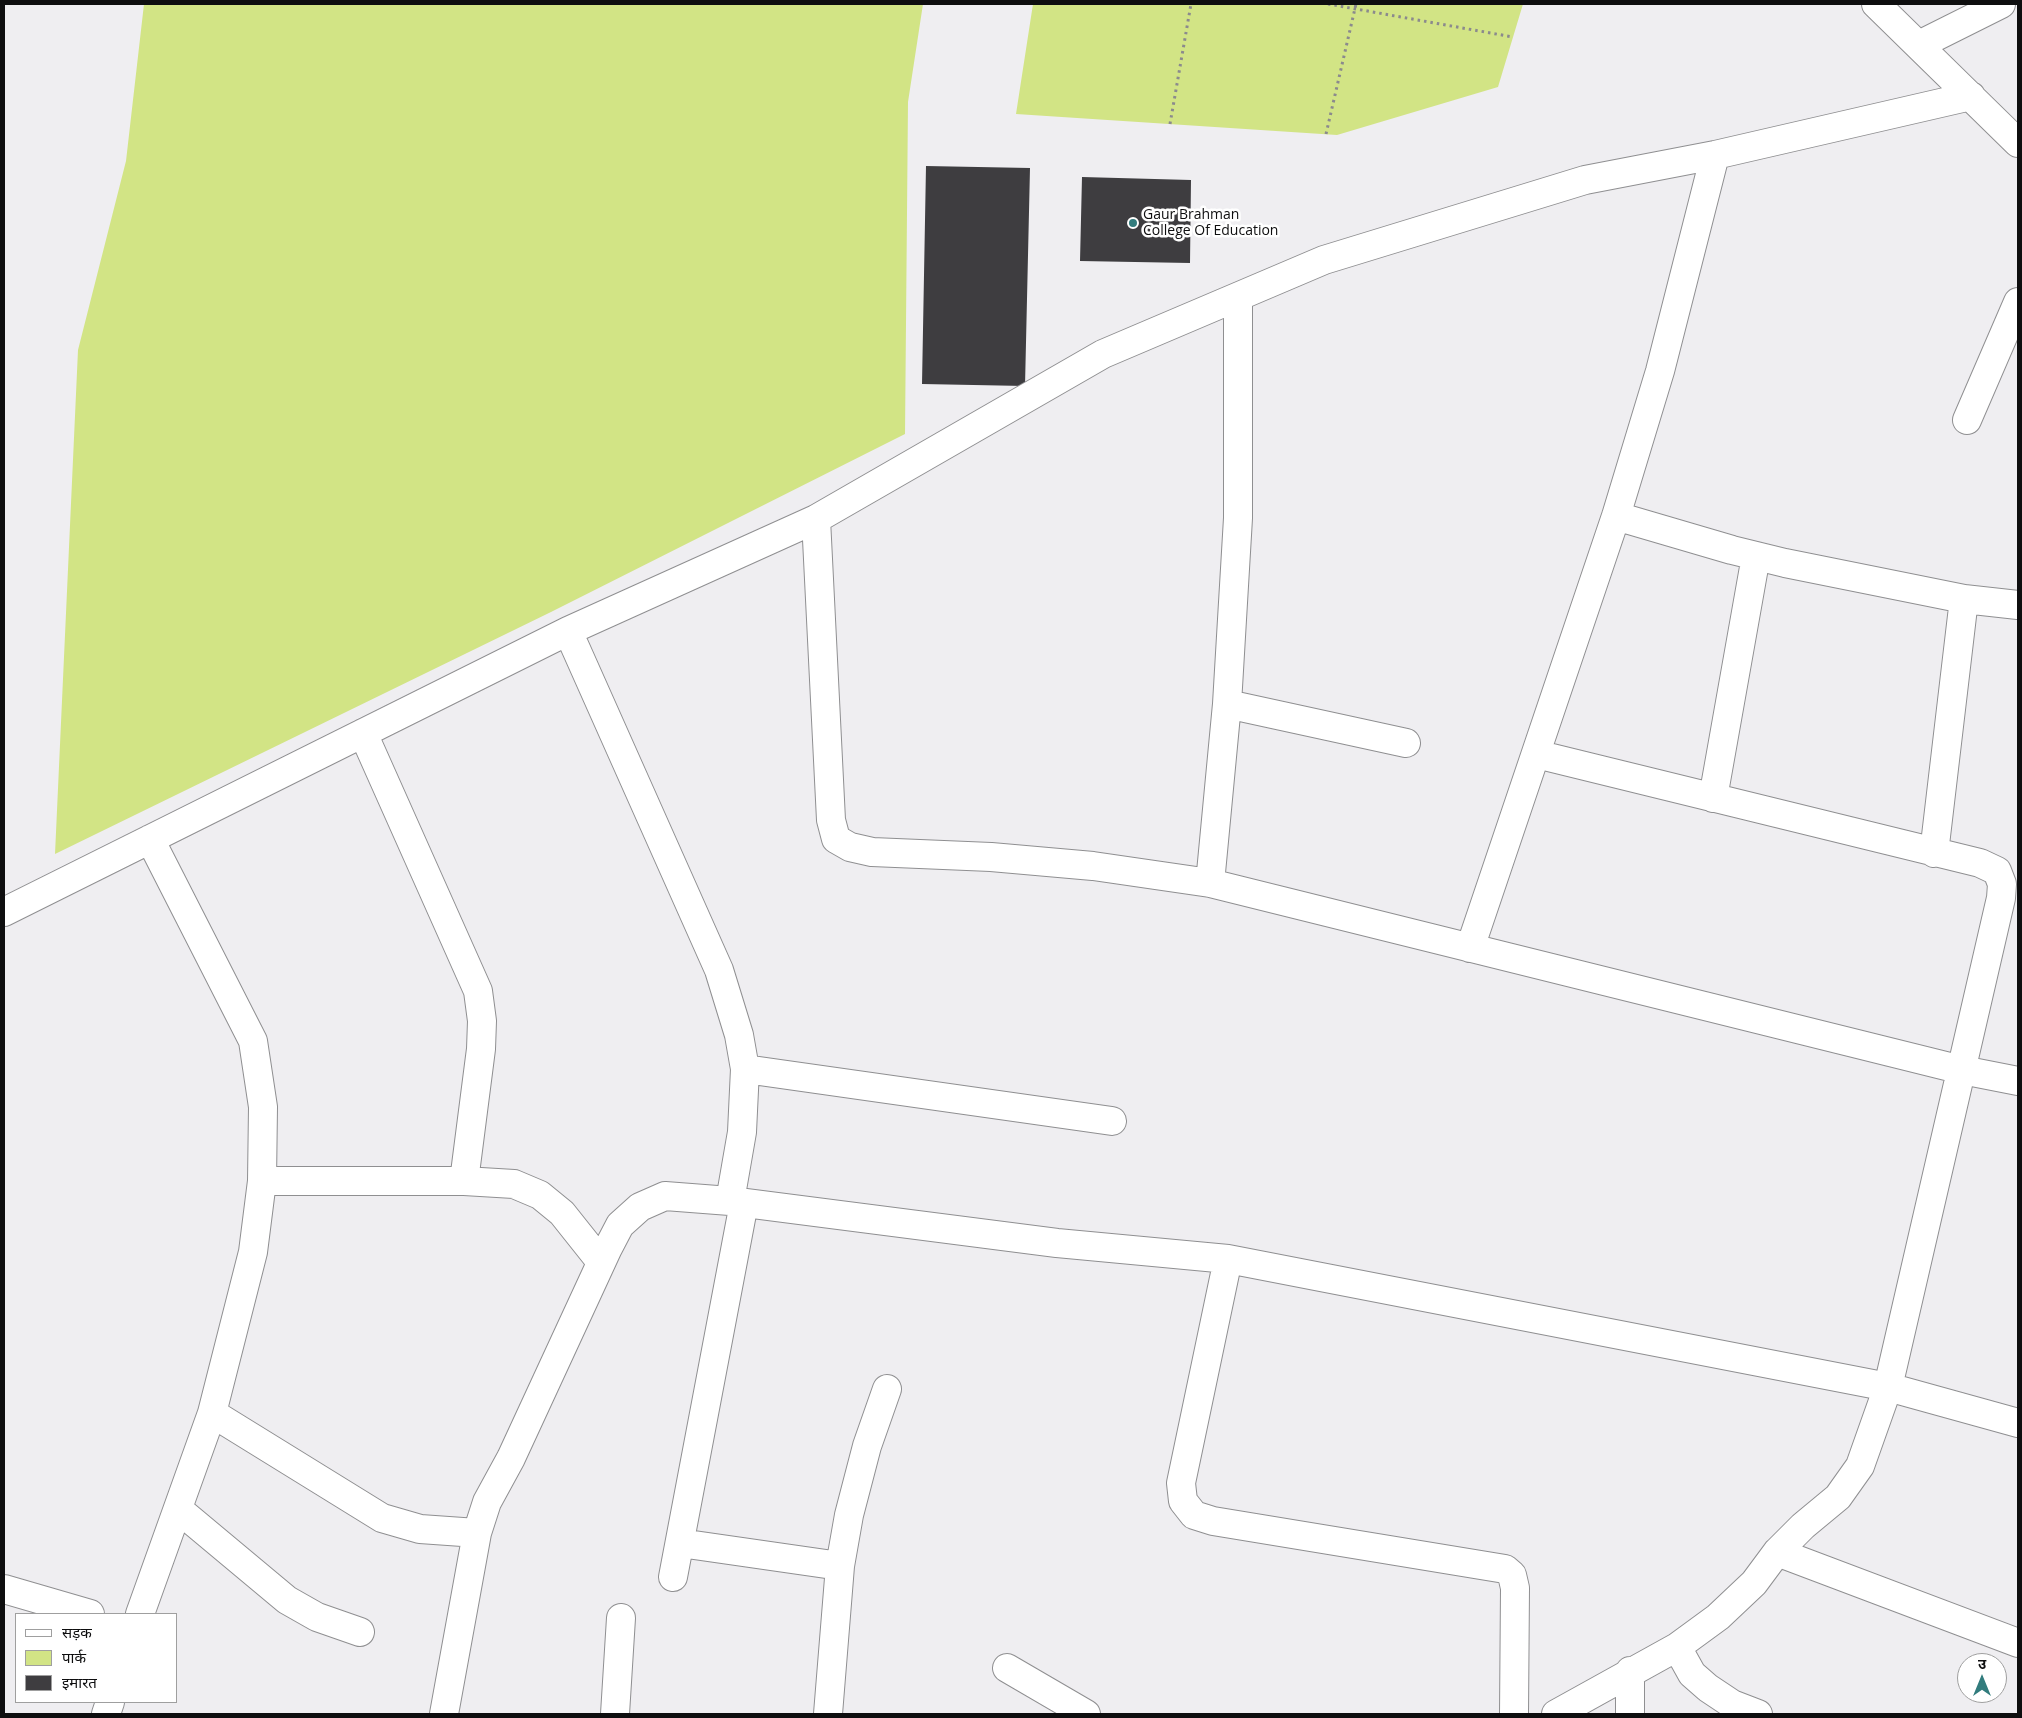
<!DOCTYPE html>
<meta charset="utf-8">
<style>
body{margin:0}
#map{position:relative;width:2022px;height:1718px;overflow:hidden;background:#efeef1;font-family:"Open Sans","Noto Sans Devanagari",sans-serif}
canvas{display:block}
.frame{position:absolute;inset:0;border:5px solid #0e0e0f;pointer-events:none}
.legend{position:absolute;left:15px;top:1613px;width:162px;height:90px;box-sizing:border-box;background:#fff;border:1px solid #9f9f9f;margin:0;padding:6px 9px;list-style:none;font-size:15px;color:#0e0e0f}
.legend li{display:flex;align-items:center;gap:10px;height:25px}
.legend b{width:25px;border:1px solid #9f9f9f}
.north{position:absolute;left:1957px;top:1653px;width:50px;height:50px;box-sizing:border-box;background:#fff;border:1px solid #9f9f9f;border-radius:50%;rotate:0deg;font-size:14px;font-weight:700;line-height:20px;text-align:center;color:#0e0e0f}
.north::after{content:'';display:block;margin:auto;width:18px;height:22px;background:#327c7d;clip-path:polygon(50% 0,100% 100%,50% 72%,0 100%)}
</style>
<div id="map">
<canvas width="2022" height="1718"></canvas>
<div class="frame"></div>
<ul class="legend">
<li><b style="height:6px;background:#fff"></b>सड़क</li>
<li><b style="height:14px;background:#d2e485"></b>पार्क</li>
<li><b style="height:14px;background:#3e3d40"></b>इमारत</li>
</ul>
<div class="north">उ</div>
</div>
<script>
const context = document.querySelector('canvas').getContext('2d');
context.lineJoin = 'round';
function paint(path, color) { context.fillStyle = color; context.fill(path, 'evenodd'); }
const shape = rows => new Path2D(rows.map(r => 'M' + r).join(''));
function stroke(path, color, width, dash) { context.strokeStyle = color; context.lineWidth = width; context.lineCap = dash ? 'butt' : 'round'; context.setLineDash(dash || []); context.stroke(path); }
function drawText(font, color, halo, rows, align = 'center') {
  context.font = font + ' "Open Sans",sans-serif'; context.lineWidth = 5; context.setLineDash([]); context.textBaseline = 'middle'; context.strokeStyle = halo; context.fillStyle = color; for (const [text, x, y, turn = 0] of rows) {
    context.save(); context.translate(x, y); context.rotate((+turn || 0) * Math.PI / 180); context.textAlign = isNaN(turn) ? turn : align; if (halo) context.strokeText(text, 0, 0); context.fillText(text, 0, 0); context.restore();
  }
}
paint(shape([
 [144,4,923,4,908,102,905,434,551,612,55,854,78,350,126,161],
 [1033,4,1523,4,1498,87,1337,135,1016,114]
]), '#d2e485');
paint(shape([
 [926,166,1030,168,1025,386,922,384],
 [1082,177,1191,180,1190,263,1080,261]
]), '#3e3d40');
const minor = shape([
 [1876,4,2018,143],
 [1919,45,2001,4],
 [1967,420,2018,302],
 [1616,516,1732,550,1785,563,1964,599,2018,605],
 [816,519,831,820,836,839,850,847,872,852,991,857,1093,866,1210,883,1962,1070,2018,1081],
 [568,631,719,970,739,1035,745,1069,742,1132,730,1201],
 [1227,704,1406,743],
 [363,733,478,991,482,1021,481,1049,464,1181],
 [1536,754,1980,863,1997,871,2002,884,2001,898,1888,1387,1860,1466,1838,1497,1803,1526,1777,1552,1754,1583,1718,1617,1677,1647,1556,1714],
 [1713,798,1756,556],
 [1934,853,1964,599],
 [1210,883,1227,704,1238,518,1238,297],
 [4,912,568,631,816,519,1103,354,1324,260,1585,180,1715,155,1971,96],
 [1470,948,1616,516,1660,371,1715,155],
 [745,1069,1112,1121],
 [262,1181,464,1181,514,1184,540,1195,562,1213,601,1262],
 [1228,1259,1181,1483,1183,1501,1194,1515,1213,1521,1505,1569,1512,1575,1515,1588,1514,1714],
 [212,1413,382,1518,420,1529,477,1533,487,1502,511,1458,608,1248,620,1225,640,1207,665,1196,730,1201,1057,1243,1228,1259,1888,1387,2018,1423],
 [178,1509,287,1600,317,1617,360,1632],
 [680,1543,840,1566],
 [1777,1552,2018,1643],
 [673,1577,744,1203],
 [4,1589,90,1614],
 [140,1614,212,1413,253,1252,262,1181,263,1107,253,1041,150,839],
 [1677,1647,1692,1674,1708,1688,1732,1704,1758,1714],
 [1007,1668,1086,1714],
 [106,1714,110,1702],
 [444,1714,477,1533],
 [615,1714,621,1618],
 [828,1714,840,1566,849,1515,867,1446,887,1389],
 [1630,1714,1630,1671]
]);
stroke(minor, '#8f8f91', 30);
stroke(shape([
 [1328,4,1513,37],
 [1170,124,1191,4],
 [1326,134,1356,4]
]), '#8b8a8d', 3, [2.5, 4]);
stroke(minor, '#fff', 28);
for (const [x, y, r, color] of [
 [1133,223,5,"#327c7d"]
]) { const dot = new Path2D(); dot.arc(x, y, r, 0, 2 * Math.PI); context.fillStyle = color; context.fill(dot); stroke(dot, '#fff', 2); }
drawText('14px', '#0e0e0f', '#fff', [
 ["Gaur Brahman",1143,215],
 ["College Of Education",1143,231]
], 'left');
</script>
